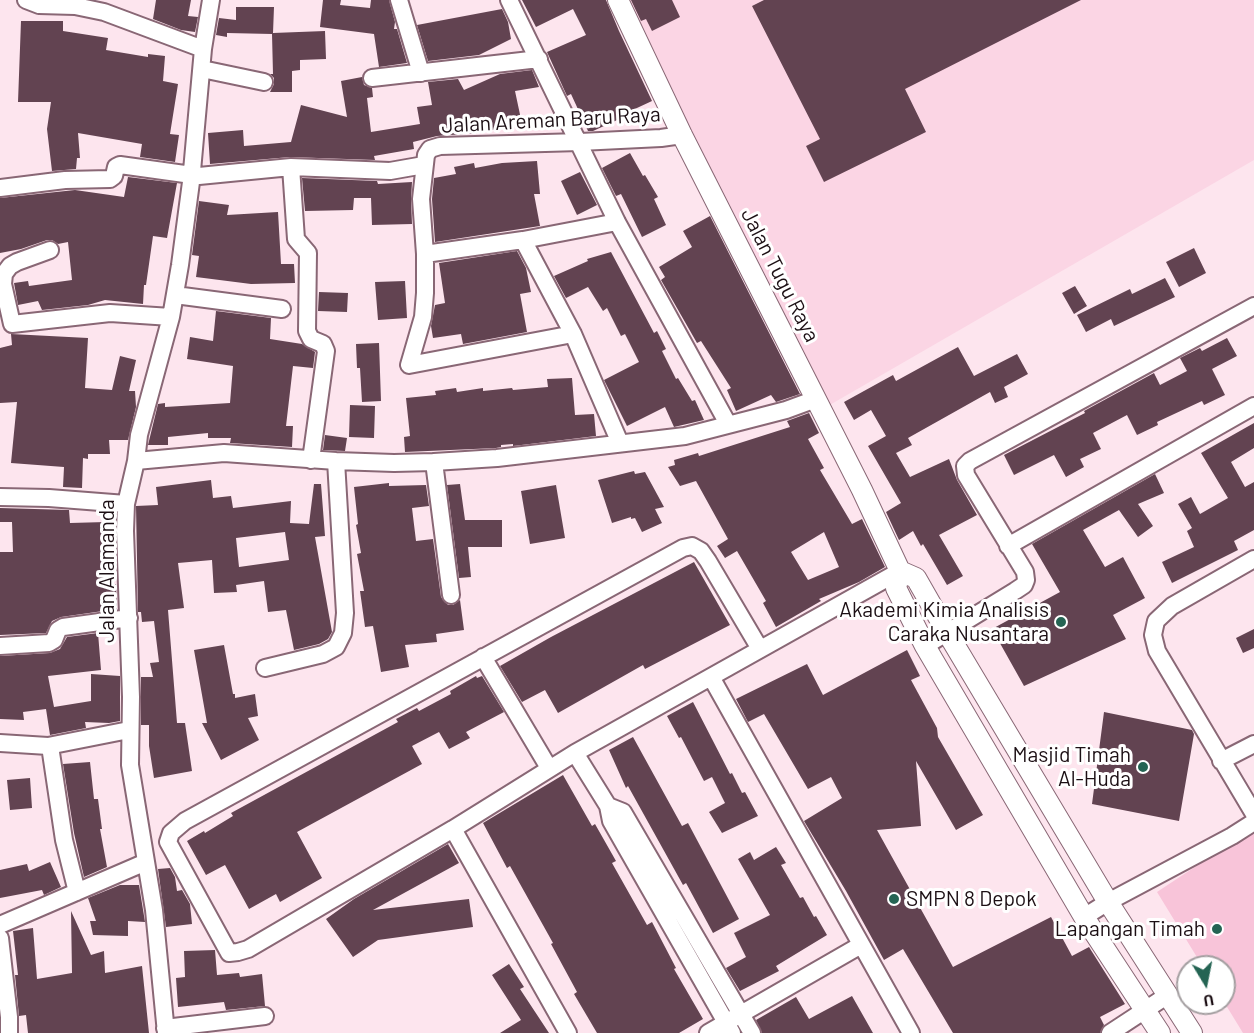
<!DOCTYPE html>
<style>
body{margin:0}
#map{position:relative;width:1254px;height:1033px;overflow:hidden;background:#fde5ee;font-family:Barlow,sans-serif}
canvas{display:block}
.north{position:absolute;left:1176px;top:955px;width:60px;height:60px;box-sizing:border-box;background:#fff;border:2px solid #a49fa1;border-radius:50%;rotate:170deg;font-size:16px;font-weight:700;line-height:24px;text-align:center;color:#1c0f14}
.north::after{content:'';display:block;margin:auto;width:21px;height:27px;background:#246453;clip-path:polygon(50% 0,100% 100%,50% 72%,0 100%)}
</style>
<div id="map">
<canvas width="1254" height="1033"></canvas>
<div class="north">U</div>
</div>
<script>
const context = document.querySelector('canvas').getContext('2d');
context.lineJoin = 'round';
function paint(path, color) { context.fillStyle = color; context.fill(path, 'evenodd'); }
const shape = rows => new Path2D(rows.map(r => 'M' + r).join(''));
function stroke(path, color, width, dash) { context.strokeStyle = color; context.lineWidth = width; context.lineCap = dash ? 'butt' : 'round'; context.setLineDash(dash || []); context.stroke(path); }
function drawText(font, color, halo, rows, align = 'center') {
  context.font = font + ' Barlow,sans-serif'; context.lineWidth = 6; context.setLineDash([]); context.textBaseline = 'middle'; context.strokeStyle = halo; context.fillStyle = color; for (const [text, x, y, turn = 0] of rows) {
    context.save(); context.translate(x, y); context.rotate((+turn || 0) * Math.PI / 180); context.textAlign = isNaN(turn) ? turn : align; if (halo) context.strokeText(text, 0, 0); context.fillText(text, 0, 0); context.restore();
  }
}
paint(shape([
 [622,0,1254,0,1254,160,828,406]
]), '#fbd5e4');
paint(shape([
 [1254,828,1254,1033,1243,1033,1224,1002,1224,967,1203,967,1157,892]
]), '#f8c4d9');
paint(shape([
 [156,0,191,0,188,16,198,17,195,32,181,30,153,19],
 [323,0,341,0,340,5,370,8,371,0,389,0,395,22,394,29,397,29,407,63,379,67,374,34,320,27],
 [522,0,606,0,619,31,652,101,624,114,626,116,593,131,588,131,571,94,567,96,547,52,586,35,573,9,536,27],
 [631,0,672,0,680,17,652,31,646,19,641,21],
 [764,0,1081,0,905,89,926,132,824,182,806,146,820,139,752,6],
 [236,7,274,7,273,33,325,31,326,59,300,60,300,70,292,71,292,92,270,92,274,84,274,78,270,74,273,74,272,34,227,33,227,37,216,35,219,18,236,20],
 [502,9,508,22,511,39,479,55,428,61,417,25],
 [21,21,63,21,63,31,108,38,106,50,148,57,148,54,165,56,163,81,178,84,170,134,179,135,175,162,140,157,142,144,78,133,80,158,77,158,76,169,52,171,47,129,51,102,18,102],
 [532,70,539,87,515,91,522,124,478,133,437,136,413,142,414,149,374,156,375,160,290,157,210,164,208,133,243,130,244,146,291,142,301,105,347,117,341,81,362,77,364,85,372,88,373,97,367,98,371,132,420,124,417,107,432,105,428,82,458,79,464,90,500,74],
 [630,153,643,176,645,175,658,197,654,199,666,225,642,237,621,194,616,196,602,168],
 [537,161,540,194,534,194,540,226,435,242,432,199,434,178,456,174,454,167,474,163,475,168,502,163],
 [580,172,597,205,577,215,561,181],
 [128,177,177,183,167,238,153,236,146,285,144,285,143,304,105,300,88,305,42,310,38,301,18,305,14,283,28,281,29,286,72,280,68,242,58,244,52,240,47,240,21,249,0,253,0,198,75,190,124,197],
 [302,178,377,181,378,184,412,182,411,200,412,224,372,225,371,198,354,198,353,210,305,211],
 [199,201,229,205,227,215,278,212,281,264,294,264,295,283,251,284,196,277,199,256,192,255],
 [710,216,800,394,776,402,771,395,736,411,727,390,731,388,701,341,697,343,661,280,665,277,659,267,692,247,683,231],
 [1194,248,1206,273,1179,287,1166,262],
 [517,251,526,268,531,292,520,294,527,332,463,344,461,334,433,338,431,326,435,305,445,303,439,263],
 [611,252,654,333,657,331,666,349,662,351,676,379,678,378,692,401,695,400,704,420,674,427,665,407,627,426,604,380,639,362,625,334,621,336,607,308,603,311,588,287,566,298,554,276,588,261,587,259],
 [1165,278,1175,297,1114,326,1111,319,1086,332,1077,315,1130,289,1132,294],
 [405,281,407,318,378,320,375,282],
 [1075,286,1087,306,1074,314,1062,293],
 [319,292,348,293,347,312,318,311],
 [216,311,271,318,270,339,302,344,315,352,313,368,293,366,286,426,293,426,292,447,230,443,231,438,208,438,208,433,168,437,168,445,148,445,158,404,165,403,165,407,230,403,233,366,187,359,190,337,213,341],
 [11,334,88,338,85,388,112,390,120,356,136,360,129,391,135,391,136,407,128,440,109,440,110,454,88,454,88,459,83,458,82,488,63,487,64,467,11,463,17,402,0,403,0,348,12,345],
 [1227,338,1237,356,1212,369,1225,395,1204,405,1202,401,1157,422,1158,425,1137,435,1127,415,1093,433,1101,449,1080,459,1084,467,1066,477,1054,455,1014,475,1004,455,1085,413,1084,411,1154,373,1160,385,1187,371,1180,358,1200,348,1202,351],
 [379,343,381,401,362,402,360,368,357,368,356,344],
 [958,347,974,376,1017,354,1028,374,1004,387,1008,397,995,403,990,392,908,438,912,445,896,453,910,477,949,459,957,480,977,515,939,535,963,576,947,585,923,544,921,546,913,531,899,540,886,512,901,503,868,446,886,436,871,410,854,420,844,402,893,375,896,381],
 [572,378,575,415,594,414,596,436,513,446,513,444,501,445,501,447,496,448,405,452,404,437,410,436,406,398,436,395,435,391,456,388,457,392,483,388,483,391,512,388,513,390,548,387,547,379],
 [350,405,375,406,374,438,349,437],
 [809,413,819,433,808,439,824,468,820,470,852,524,862,519,885,567,859,582,819,599,821,601,776,627,763,603,766,601,737,551,725,558,717,546,728,539,696,481,680,486,668,467,675,465,674,460,698,453,699,456,790,427,787,421],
 [824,532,839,567,808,580,791,552],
 [1254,423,1254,448,1231,462,1245,487,1254,482,1254,530,1234,541,1238,550,1172,583,1162,562,1194,547,1187,531,1192,528,1178,504,1191,497,1200,514,1228,498,1201,453],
 [325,435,347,438,345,451,323,450],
 [634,471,635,474,645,472,664,507,655,509,662,523,642,532,635,518,631,519,631,517,612,523,598,480],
 [1155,474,1164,493,1138,504,1153,526,1138,537,1119,510,1083,530,1105,567,1123,557,1145,598,1113,615,1126,639,1024,686,992,629,1060,592,1032,544],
 [211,480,213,498,231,496,233,508,291,501,290,523,309,524,314,484,321,484,325,536,315,537,332,632,328,639,319,644,294,650,286,610,268,612,264,581,236,585,237,592,214,593,212,560,178,563,184,608,168,610,177,723,185,723,192,771,154,778,149,746,149,725,141,725,141,677,153,677,150,663,159,662,154,621,142,622,141,612,138,612,136,506,158,505,156,487],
 [285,532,289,560,239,567,236,538],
 [389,483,389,486,426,485,429,506,412,508,416,541,433,539,441,597,448,605,453,605,460,600,464,630,436,634,437,642,405,645,409,667,381,672,373,626,365,627,360,591,364,591,357,554,361,553,356,525,358,524,354,487],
 [460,484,465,520,502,520,502,547,468,547,471,577,459,578,447,485],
 [556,485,565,538,530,544,521,491],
 [0,508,69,510,70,523,106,522,109,584,116,584,117,609,61,617,52,621,46,633,0,635,0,552,13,552,12,522,0,522],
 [694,562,730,625,645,669,643,665,558,713,545,690,522,702,500,666,551,637],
 [1254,629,1254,648,1243,653,1236,638],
 [98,633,101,670,48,676,54,707,91,701,91,674,120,676,120,721,109,723,85,722,86,728,50,735,46,709,23,712,24,720,0,719,0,656,50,653,60,649,67,637],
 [224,645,233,694,235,694,235,698,255,694,258,716,248,718,259,740,221,760,202,723,207,723,194,650],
 [907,650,920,676,911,680,937,728,938,737,983,815,956,830,916,761,921,826,877,830,953,967,1051,917,1072,956,1089,947,1125,1004,1100,1017,1104,1025,1100,1033,953,1033,903,949,884,960,846,891,804,821,842,798,831,777,808,789,764,714,748,722,736,699,807,664,823,695],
 [476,676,477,678,482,676,504,712,466,732,470,738,449,749,439,732,412,746,422,764,297,832,322,878,280,902,276,894,249,909,225,865,206,875,187,841,204,831,205,833,233,816,231,813,398,722,396,719,417,708,419,711,451,694,450,691],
 [693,702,730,774,732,773,742,793,745,792,758,816,722,833,709,812,725,803,712,777,704,781,681,737,679,738,667,716],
 [1104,712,1192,730,1194,734,1179,821,1092,804],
 [633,737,682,826,688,823,739,919,713,933,686,883,683,885,628,786,626,788,609,750],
 [90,762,94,799,98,799,102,829,100,829,107,867,84,877,74,833,63,764],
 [563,775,592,826,595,824,616,861,612,863,647,925,652,922,676,968,674,969,703,1019,679,1033,597,1033,574,994,577,992,551,944,553,943,510,866,507,868,483,823],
 [30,778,32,808,10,810,7,780],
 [448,844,459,863,373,910,469,899,473,927,378,940,353,957,326,919,354,899],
 [776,847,786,863,781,865,800,898,803,897,814,917,816,916,827,935,776,966,779,971,740,991,726,968,746,957,734,933,770,915,738,859,750,852,754,860],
 [50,862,61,887,44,895,42,890,0,898,0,870,27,864,29,871],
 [170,868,175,877,177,891,182,890,190,904,192,924,166,927,158,869],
 [120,885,139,885,145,922,128,921,128,936,93,935,90,921,96,921,88,898],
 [71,911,91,955,104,951,105,973,142,966,149,1033,28,1033,26,1015,19,1016,15,975,18,975,13,931,33,928,37,979,72,973],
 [215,950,217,975,239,973,240,977,262,974,265,1006,226,1010,224,1002,178,1007,176,978,185,977,184,951],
 [509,964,524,987,520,989,549,1033,500,1033,521,1020,492,975],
 [852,996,873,1033,762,1033,756,1020,796,997,809,1019]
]), '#624351');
const minor = shape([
 [26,0,39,5,75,6,104,12,203,49],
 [399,0,421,73],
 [509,0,617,222,728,424],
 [202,69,264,82],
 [372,78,539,59],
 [291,167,296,239,308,253,307,331,311,339,323,344,326,351,311,460],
 [0,188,65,180,110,179,114,176,116,167,120,165,199,176,291,167,390,171,424,165],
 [523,240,573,334,620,443],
 [50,250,17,262,10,266,4,274,3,284,12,324,110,313,171,317],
 [425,254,523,240,617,222],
 [175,295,282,309],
 [573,334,409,365,423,317,425,293,425,254,421,199,426,155,430,149,440,146,580,142,661,138,682,135],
 [136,461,224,453,336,461,394,463,434,462,497,458,685,436,786,410,816,399],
 [434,462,451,595],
 [0,497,49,498,126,504],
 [1008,546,1254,406],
 [1254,559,1172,606,1156,621,1153,635,1157,651,1254,814],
 [0,646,49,643,54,640,58,630,63,627,129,618],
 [925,646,1015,591,1024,585,1026,580,1025,572,966,475,965,466,970,461,1254,306],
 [760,649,708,561,701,551,692,546,683,548,185,821,171,833,168,842,229,953,238,952,248,949,453,829,575,753,900,571],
 [483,657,549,768],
 [265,668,323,654,336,647,343,633,345,613,336,461],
 [711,677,911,1033],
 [0,743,48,746,129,730],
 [50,746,64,840,77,892],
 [575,753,608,806,611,821,732,1033],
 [1221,761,1254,744],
 [608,806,623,812,752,1033],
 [453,829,568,1033],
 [1084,917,1108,902,1232,836,1254,822],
 [0,925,146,862],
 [0,938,9,1017,9,1033],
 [165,1028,265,1016],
 [166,1033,154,910,130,765,131,697,125,531,126,504,136,461,139,435,171,317,180,265,191,182,203,49,211,0],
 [708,1033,861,945],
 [1110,1033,1168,995]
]);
const tertiary = shape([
 [618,0,682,135,862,490,900,571,896,588,925,646,1084,917,1160,1033],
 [900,571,916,578,948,634,1108,902,1192,1033]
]);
stroke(minor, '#896775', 20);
stroke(tertiary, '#896775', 22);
stroke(minor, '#fff', 16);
stroke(tertiary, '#fff', 20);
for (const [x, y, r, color] of [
 [1061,622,6,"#246453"],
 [1143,767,6,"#246453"],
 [894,899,6,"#246453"],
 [1217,929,6,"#246453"]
]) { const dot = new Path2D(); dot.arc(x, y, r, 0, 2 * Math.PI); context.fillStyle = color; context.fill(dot); stroke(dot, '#fff', 2); }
drawText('21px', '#1c0f14', '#fff', [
 ["Jalan Areman Baru Raya",551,120,-3],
 ["Jalan Tugu Raya",780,275,63],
 ["Jalan Alamanda",107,571,-90]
]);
drawText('21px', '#1c0f14', '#fff', [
 ["Akademi Kimia Analisis",1049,610],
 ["Caraka Nusantara",1049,634],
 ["Masjid Timah",1131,755],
 ["Al-Huda",1131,779],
 ["SMPN 8 Depok",906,899,"left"],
 ["Lapangan Timah",1205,929]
], 'right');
</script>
